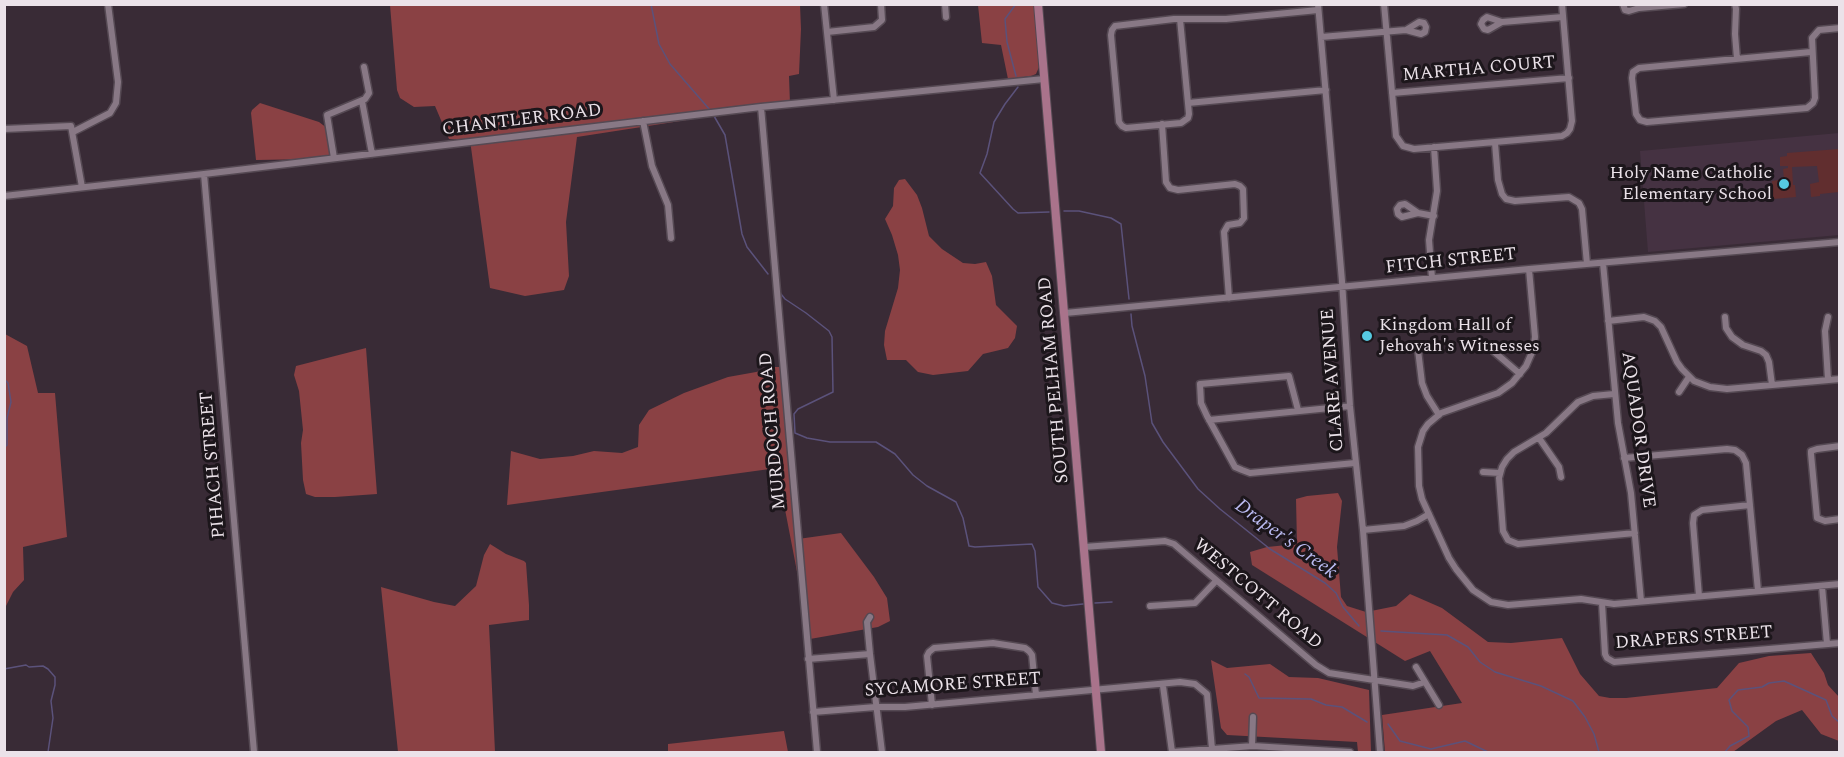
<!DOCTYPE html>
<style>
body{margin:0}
#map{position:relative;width:1844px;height:757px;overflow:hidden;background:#392b36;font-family:Spectral,serif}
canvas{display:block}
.frame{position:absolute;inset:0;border:6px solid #ebe2e9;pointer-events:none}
</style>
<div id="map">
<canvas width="1844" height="757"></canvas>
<div class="frame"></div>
</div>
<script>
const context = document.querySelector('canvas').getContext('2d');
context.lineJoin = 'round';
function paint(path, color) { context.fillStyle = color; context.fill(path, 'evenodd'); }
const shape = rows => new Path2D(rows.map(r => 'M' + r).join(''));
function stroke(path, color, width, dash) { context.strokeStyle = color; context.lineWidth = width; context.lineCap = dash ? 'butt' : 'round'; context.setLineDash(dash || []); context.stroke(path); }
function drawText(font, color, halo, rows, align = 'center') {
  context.font = font + ' Spectral,serif'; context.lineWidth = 6; context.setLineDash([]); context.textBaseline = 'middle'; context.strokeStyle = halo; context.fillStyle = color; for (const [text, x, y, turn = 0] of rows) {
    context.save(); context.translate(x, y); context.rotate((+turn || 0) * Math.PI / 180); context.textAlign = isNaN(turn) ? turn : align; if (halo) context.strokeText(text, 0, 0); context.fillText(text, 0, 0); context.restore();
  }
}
paint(shape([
 [1839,133,1839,235,1648,252,1640,151]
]), '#453242');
paint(shape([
 [1839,149,1839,192,1820,194,1820,196,1811,197,1810,184,1819,182,1817,166,1792,167,1793,185,1795,185,1796,197,1773,199,1772,181,1784,179,1783,169,1788,168,1788,166,1780,166,1780,157,1787,156,1787,153]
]), '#612e2f');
paint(shape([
 [390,5,800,5,801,29,799,74,789,76,790,104,577,137,566,222,569,276,564,290,525,296,490,288,470,140,449,139,435,106,414,107,400,98,397,90],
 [978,5,1034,5,1039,67,1036,74,1031,76,1008,79,1001,45,982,43],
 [260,103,319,122,331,131,335,153,315,159,256,160,251,113,252,110],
 [905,179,917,195,922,208,929,236,942,249,963,263,975,264,986,262,992,276,996,305,1017,326,1015,338,1008,348,983,354,968,371,933,375,918,372,906,360,887,360,884,345,885,331,898,288,900,270,898,255,892,235,885,219,893,206,894,188,899,180],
 [5,334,27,346,38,393,55,393,67,537,23,547,24,580,13,592,5,608,5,622],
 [366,348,377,494,335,497,315,497,306,494,303,480,301,443,303,430,299,391,294,375,296,366],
 [773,367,780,367,798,539,841,533,874,577,887,598,890,621,878,627,810,639,777,468,507,505,511,451,540,459,573,456,594,451,622,453,638,447,639,425,649,410,684,393,728,377,756,372],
 [1338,493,1342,501,1337,547,1341,597,1347,606,1366,612,1396,606,1410,594,1442,608,1488,642,1511,643,1562,638,1580,674,1599,696,1610,698,1626,698,1717,688,1739,663,1769,656,1811,653,1824,673,1828,685,1839,697,1839,741,1821,734,1802,710,1776,721,1733,752,1385,752,1382,715,1462,703,1430,651,1405,661,1252,565,1250,552,1267,547,1297,544,1296,499,1307,496],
 [490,544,506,554,524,561,526,563,529,605,529,620,489,625,495,752,398,752,381,587,434,602,455,606,476,586,484,555],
 [1211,660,1227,668,1270,664,1289,677,1318,678,1369,690,1371,752,1358,752,1357,742,1227,735,1221,728],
 [784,731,788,752,668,752,668,744]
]), '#8a4144');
stroke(shape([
 [651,4,659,44,670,64,710,110],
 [1016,76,1007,42,1005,19,1016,4],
 [1018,87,1005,104,994,122,987,154,980,173,1013,209,1018,213,1049,212],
 [714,116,725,135,742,234,747,247,768,274],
 [1064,211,1079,211,1111,218,1121,224,1129,299],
 [781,294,785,299,806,313,829,331,832,337,833,392,798,409,794,414,795,433,807,438,830,442,876,442,895,454,913,475,927,486,956,502,963,518,969,546,975,547,1032,544,1035,551,1038,587,1052,603,1064,606,1083,604],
 [1131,314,1132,326,1145,376,1152,423,1163,442,1198,489,1220,509,1270,549,1325,583,1336,593,1343,607,1359,626],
 [4,379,8,383,11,402,7,418,7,445,4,448],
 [1095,603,1112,602],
 [1381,631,1447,635,1468,647,1480,662,1495,672,1541,686,1573,701,1585,717,1594,734,1599,752],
 [4,669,26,665,29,667,43,666,48,669,55,677,55,685,51,701,53,718,48,752],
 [1245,674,1249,677,1259,698,1311,699,1326,705,1342,707,1367,722],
 [1388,724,1400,741,1431,749,1465,741,1488,752],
 [1725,752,1730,746,1749,736,1748,727,1732,711,1729,700,1738,690,1762,687,1769,683,1784,681,1826,700,1832,716,1840,723]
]), '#5b527b', 1.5);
const minor = shape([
 [824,4,834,100],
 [945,4,946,17],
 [1318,4,1342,281,1350,406,1363,530,1380,752],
 [1384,4,1396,136,1403,146,1414,149,1552,137,1562,136,1567,133,1570,129,1572,121,1562,4],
 [1623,4,1625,10,1629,11,1639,8,1684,4],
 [1735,4,1736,9,1735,34,1737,59],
 [1180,19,1189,114,1188,118,1181,123,1126,128,1122,126,1119,122,1111,35,1112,30,1115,26,1174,19,1226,19,1318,10],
 [1502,22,1487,17,1483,20,1481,24,1484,29,1488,30,1502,22,1563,17],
 [827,32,874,27,882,20,881,4],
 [1321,37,1406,30,1419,22,1424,23,1426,27,1425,32,1421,34,1406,30],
 [1811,52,1639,68,1633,72,1632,78,1636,114,1640,120,1647,122,1807,108,1813,103,1815,98,1812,38,1819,30,1840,28],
 [1392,93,1569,78],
 [362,101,372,154],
 [1188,103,1326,90],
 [761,107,817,752],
 [643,121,652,166,668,205,671,238],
 [1162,124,1166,182,1170,188,1178,190,1235,184,1240,186,1243,189,1244,218,1240,223,1228,225,1224,232,1229,298],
 [4,129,71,126,82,187],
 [73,132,110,113,116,103,118,82,108,4],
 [1495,143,1498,180,1502,194,1506,199,1515,201,1569,197,1579,203,1582,209,1587,264],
 [334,158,327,115,365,99,369,93,364,67],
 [204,174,254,752],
 [4,196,204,174,761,107,1044,79],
 [1418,213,1402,217,1398,214,1397,209,1400,205,1405,204,1418,213,1434,216],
 [1603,263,1618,423,1631,493,1641,601],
 [1529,269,1535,337,1533,350,1526,366,1512,383,1498,393,1441,413,1428,424,1423,431,1418,447,1419,486,1422,499,1449,558,1456,569,1473,590,1491,602,1508,605,1581,599,1614,604,1840,584],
 [1432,278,1429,240,1437,191,1434,147],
 [1065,313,1529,269,1840,242],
 [1725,317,1726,328,1732,337,1743,345,1761,351,1766,355,1769,362,1772,385],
 [1828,317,1825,331,1828,380],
 [1608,321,1644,317,1655,321,1661,327,1677,362,1682,369,1694,381,1710,387,1727,389,1840,379],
 [1485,344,1520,374],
 [1418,350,1422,383,1427,396,1439,415],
 [1679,392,1689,377],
 [1614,394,1593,396,1578,402,1546,433,1514,452,1507,459,1502,467,1499,478,1503,531,1508,540,1518,544,1635,533],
 [1298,410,1289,376,1200,384,1201,403,1207,416,1235,467,1242,470,1250,473,1355,463],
 [1209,420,1350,406],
 [1539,438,1559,467,1561,477],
 [1840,446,1817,449,1811,451,1811,454,1817,518,1825,521,1840,519],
 [1624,458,1727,449,1735,450,1742,455,1746,463,1758,591],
 [1483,472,1500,473],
 [1363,530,1404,526,1417,521,1429,514],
 [1084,547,1165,541,1174,544,1188,556,1316,665,1329,673,1413,686,1425,682],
 [1822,586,1827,644],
 [1699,596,1693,523,1694,515,1702,510,1750,505],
 [1602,603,1605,654,1607,658,1614,662,1840,643],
 [1150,606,1195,603,1216,581],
 [870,617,867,622,870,654,882,752],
 [808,659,870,654],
 [1416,667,1439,705],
 [1163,686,1172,752,1253,746,1350,752],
 [932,705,927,656,929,652,934,648,993,643,1025,648,1029,651,1032,655,1036,695],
 [813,712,876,707,905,707,1180,682,1195,684,1207,694,1212,749],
 [1252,746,1253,717]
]);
const major = shape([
 [1038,4,1101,752]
]);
stroke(minor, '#554953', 9);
stroke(major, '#554953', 10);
stroke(minor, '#887885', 6);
stroke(major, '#a9738b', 8);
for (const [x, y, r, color] of [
 [1784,184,6,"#56c9e1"],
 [1367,336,6,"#56c9e1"]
]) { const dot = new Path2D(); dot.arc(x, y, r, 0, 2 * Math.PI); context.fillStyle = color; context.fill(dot); stroke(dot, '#1c161b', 2); }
drawText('18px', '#ebe2e9', '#1c161b', [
 ["MARTHA COURT",1479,70,-5],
 ["CHANTLER ROAD",522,121,-7],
 ["FITCH STREET",1451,262,-6],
 ["SOUTH PELHAM ROAD",1055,380,-95],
 ["CLARE AVENUE",1334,380,-94],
 ["AQUADOR DRIVE",1637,430,82],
 ["MURDOCH ROAD",774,431,-95],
 ["PIHACH STREET",214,465,-95],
 ["WESTCOTT ROAD",1257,595,40],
 ["DRAPERS STREET",1694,639,-4],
 ["SYCAMORE STREET",953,686,-4]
]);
drawText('18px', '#ebe2e9', '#1c161b', [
 ["Holy Name Catholic",1772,174],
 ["Elementary School",1772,195],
 ["Kingdom Hall of",1379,326,"left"],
 ["Jehovah's Witnesses",1379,347,"left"]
], 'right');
drawText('italic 20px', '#bbbbf2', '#1c161b', [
 ["Draper's Creek",1285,540,36]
]);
</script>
